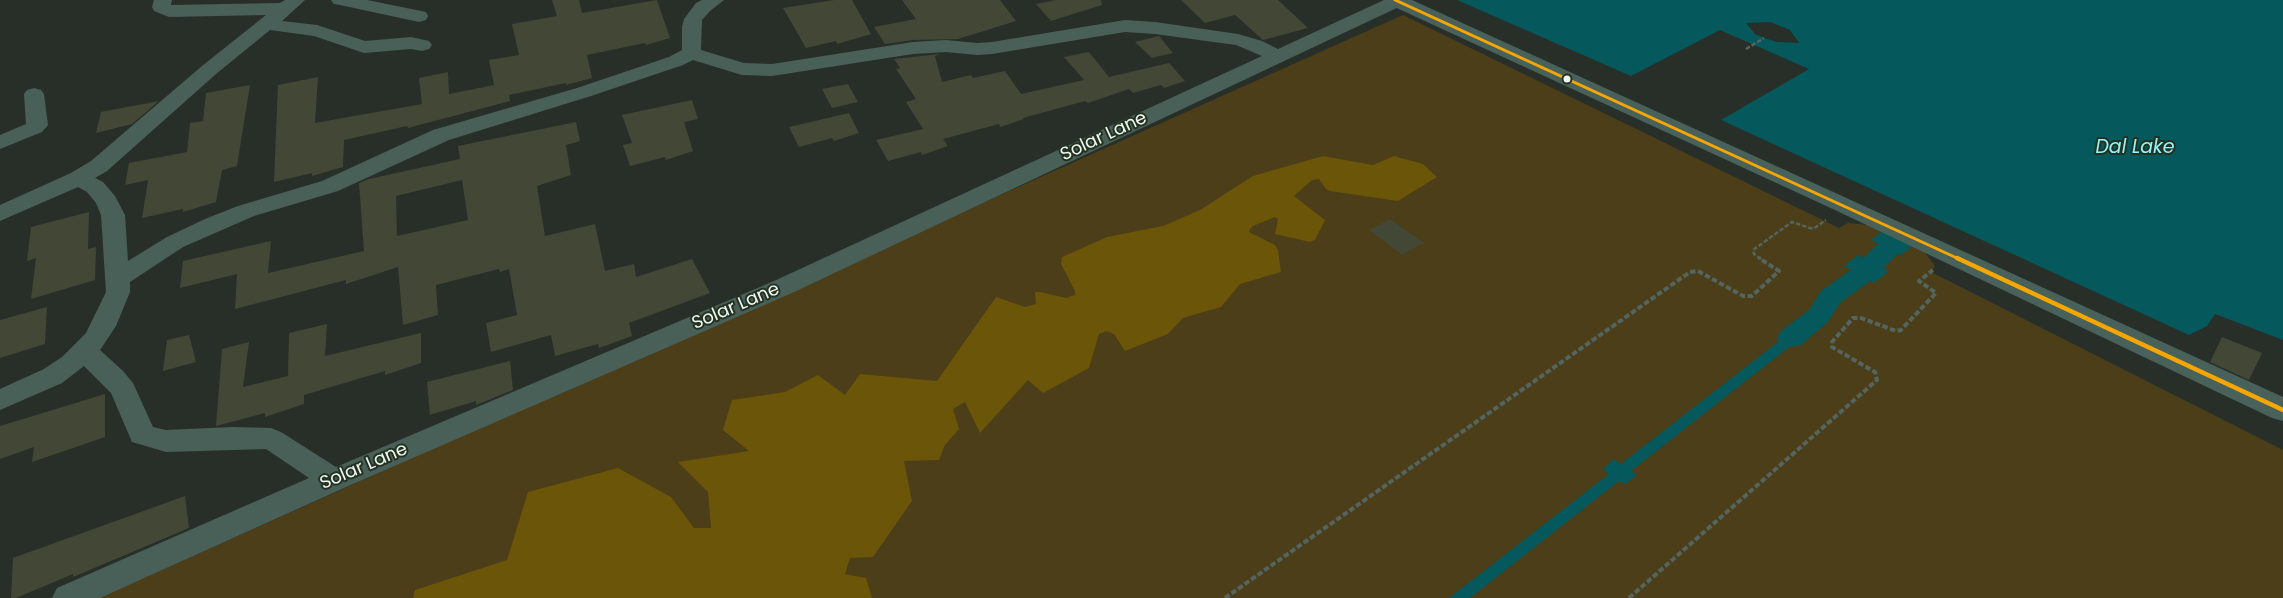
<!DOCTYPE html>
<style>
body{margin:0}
canvas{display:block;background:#282e28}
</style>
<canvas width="2283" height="598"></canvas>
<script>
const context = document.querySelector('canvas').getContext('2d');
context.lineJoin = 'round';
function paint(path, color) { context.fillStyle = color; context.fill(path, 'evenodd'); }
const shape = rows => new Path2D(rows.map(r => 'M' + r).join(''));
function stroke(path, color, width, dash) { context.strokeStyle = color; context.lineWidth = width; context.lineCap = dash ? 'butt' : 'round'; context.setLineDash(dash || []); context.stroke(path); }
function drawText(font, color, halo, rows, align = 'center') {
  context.font = font + ' Poppins,sans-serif'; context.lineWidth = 4; context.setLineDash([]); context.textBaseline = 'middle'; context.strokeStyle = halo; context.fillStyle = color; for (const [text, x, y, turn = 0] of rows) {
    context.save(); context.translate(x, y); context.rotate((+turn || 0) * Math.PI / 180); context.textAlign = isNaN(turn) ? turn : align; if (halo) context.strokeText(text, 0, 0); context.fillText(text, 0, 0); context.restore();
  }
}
paint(shape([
 [1403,15,1839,228,1848,223,1886,227,1919,244,1935,266,1931,272,2283,450,2283,598,99,598]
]), '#4b3e18');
paint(shape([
 [1323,156,1373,165,1394,156,1423,164,1437,177,1398,201,1330,191,1326,189,1319,179,1312,180,1294,196,1325,220,1315,240,1310,242,1275,234,1278,219,1275,217,1253,226,1250,229,1249,232,1275,245,1278,250,1281,272,1240,284,1221,307,1183,318,1168,334,1125,351,1114,334,1106,331,1099,334,1089,368,1043,393,1028,380,980,433,965,402,953,409,959,429,945,445,939,460,904,461,912,501,873,557,850,558,845,574,866,578,872,598,413,598,415,590,507,560,528,492,618,468,671,497,694,528,711,528,708,492,678,462,749,451,723,430,732,400,785,392,818,375,845,395,860,374,937,381,996,297,1025,307,1036,304,1035,292,1040,292,1066,298,1075,295,1075,291,1061,264,1062,257,1107,237,1163,226,1200,210,1253,176]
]), '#6a5508');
paint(shape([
 [1457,0,2283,0,2283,340,2215,314,2207,326,2189,335,1721,120,1809,69,1720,30,1631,76],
 [1885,229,1915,244,1901,255,1871,240],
 [1858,255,1889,271,1874,283,1844,266],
 [1815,313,1825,319,1631,471,1637,475,1625,484,1619,481,1470,598,1449,598,1609,474,1603,469,1614,459,1621,464]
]), '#05585b');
paint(shape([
 [1770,22,1790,30,1799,43,1777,42,1764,38,1755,34,1746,23]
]), '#282e28');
paint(shape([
 [1900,229,1909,231,1912,237,1909,243,1870,281,1840,303,1828,322,1801,345,1791,347,1781,345,1777,338,1781,331,1809,310,1821,291,1852,269,1891,231,1900,229]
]), '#05585b');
paint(shape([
 [552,0,579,0,582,13,657,0,670,38,646,45,645,43,587,55,592,78,566,85,566,83,509,95,510,101,408,128,407,126,344,140,343,167,312,176,312,173,274,182,278,85,318,77,315,123,422,104,419,78,448,72,449,94,494,85,489,60,519,55,512,24,557,16],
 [834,0,852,0,871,34,837,44,836,41,806,48,783,8],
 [902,0,1000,0,1016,21,958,39,913,40,885,44,874,27,916,19],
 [1056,0,1101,0,1102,5,1051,21,1036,4],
 [1181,0,1278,0,1308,28,1263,40,1235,15,1205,23],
 [1159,36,1173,53,1152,58,1135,42],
 [1089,52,1109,77,1169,63,1185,81,1164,88,1161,85,1133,93,1129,89,1088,103,1085,101,1023,118,1024,119,1000,127,999,124,943,139,948,146,922,155,921,152,888,161,876,140,923,129,906,102,916,99,896,69,900,68,894,59,941,54,935,56,942,82,971,75,973,78,1005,71,1021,94,1084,80,1064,57],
 [848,84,858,102,832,108,822,89],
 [250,85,237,166,222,170,216,202,183,212,183,209,142,218,148,180,125,185,129,163,187,152,190,123,203,121,206,93],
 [692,100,698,119,684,122,693,151,666,160,665,157,630,166,623,145,632,143,622,115],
 [159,101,132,124,96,133,101,112],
 [849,113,859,133,834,141,832,138,799,147,789,127],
 [576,122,580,141,566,145,571,175,537,186,545,236,595,224,605,271,634,264,636,277,692,259,710,293,629,323,632,336,599,348,598,344,555,356,551,335,491,352,486,323,517,315,509,269,500,272,499,269,436,285,438,315,403,325,398,267,346,284,346,280,235,309,237,274,180,288,183,261,271,241,268,273,364,251,359,183,369,179,460,159,458,146],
 [462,180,468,220,397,236,396,196],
 [89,212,88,249,96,247,95,280,31,299,36,258,27,261,31,227],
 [1390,219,1424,243,1402,255,1369,230],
 [47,307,45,344,0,358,0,320],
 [327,324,325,356,421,333,421,363,385,375,385,371,304,395,304,404,265,417,265,413,216,426,222,349,249,342,243,387,288,376,289,333],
 [189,335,196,362,163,371,167,340],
 [2222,337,2262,353,2249,380,2210,362],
 [510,361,513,390,476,405,476,401,430,415,427,382],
 [105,394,105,437,32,462,34,447,0,459,0,426],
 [185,496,189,528,73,577,73,574,16,598,11,598,13,558]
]), '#424736');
stroke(shape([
 [1746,49,1764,38],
 [1761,259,1754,254,1753,250,1792,222,1813,229,1826,220]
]), '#54645e', 2.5, [4.5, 2]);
stroke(shape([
 [1225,598,1690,272,1698,271,1743,296,1752,296,1779,271,1759,258],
 [1629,598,1877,380,1875,372,1832,347,1832,342,1853,318,1861,318,1896,331,1901,330,1936,293,1919,281,1933,270]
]), '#54645e', 4, [5.5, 2.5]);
paint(shape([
 [154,0,172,0,171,5,280,3,285,0,305,0,282,21,317,25,365,41,411,37,429,41,432,45,429,49,422,51,411,49,364,53,314,36,270,30,216,74,107,171,95,178,103,182,115,196,125,215,128,261,167,237,205,219,238,206,322,181,433,130,577,88,669,57,682,50,682,27,684,19,696,3,702,0,724,0,710,11,702,20,701,50,744,63,772,64,913,42,946,40,977,43,992,42,1125,20,1155,22,1238,34,1262,41,1278,49,1384,0,1406,1,1403,5,792,293,344,488,100,598,52,598,57,588,309,478,266,449,166,452,132,442,111,393,84,366,62,383,0,410,0,389,44,369,62,357,86,333,106,292,101,215,96,203,87,192,78,187,0,221,0,205,71,173,91,161,202,66,266,15,169,17,154,11,152,7,154,0],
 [1125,32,1155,34,1236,45,1262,56,774,281,336,467,281,432,271,428,233,427,166,430,153,427,133,383,123,371,100,350,116,326,130,292,130,282,183,247,254,216,338,191,449,140,591,96,683,65,693,60,742,75,772,76,913,54,946,52,977,55,992,54,1125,32],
 [331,0,367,0,426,12,428,16,426,20,419,22,340,5,334,4,331,0],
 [34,88,41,90,44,94,48,125,42,132,0,149,0,135,26,124,24,94,27,90,34,88]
]), '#496059');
paint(shape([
 [1385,0,1412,0,2283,397,2283,421,2272,418,1835,210,1388,4,1385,0]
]), '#48625b');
stroke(shape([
 [1395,0,1959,259]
]), '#f7a600', 3);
stroke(shape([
 [1957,258,2283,410]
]), '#f7a600', 4.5);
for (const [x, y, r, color] of [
 [1567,79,4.5,"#eff8ef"]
]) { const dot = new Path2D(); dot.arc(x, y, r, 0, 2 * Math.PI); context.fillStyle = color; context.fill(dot); stroke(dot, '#243224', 2); }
drawText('18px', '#eff8ef', '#243224', [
 ["Solar Lane",1104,137,-25],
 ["Solar Lane",736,307,-23],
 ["Solar Lane",364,467,-23]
]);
drawText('italic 19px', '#94f4f9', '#243224', [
 ["Dal Lake",2135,148]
]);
</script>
